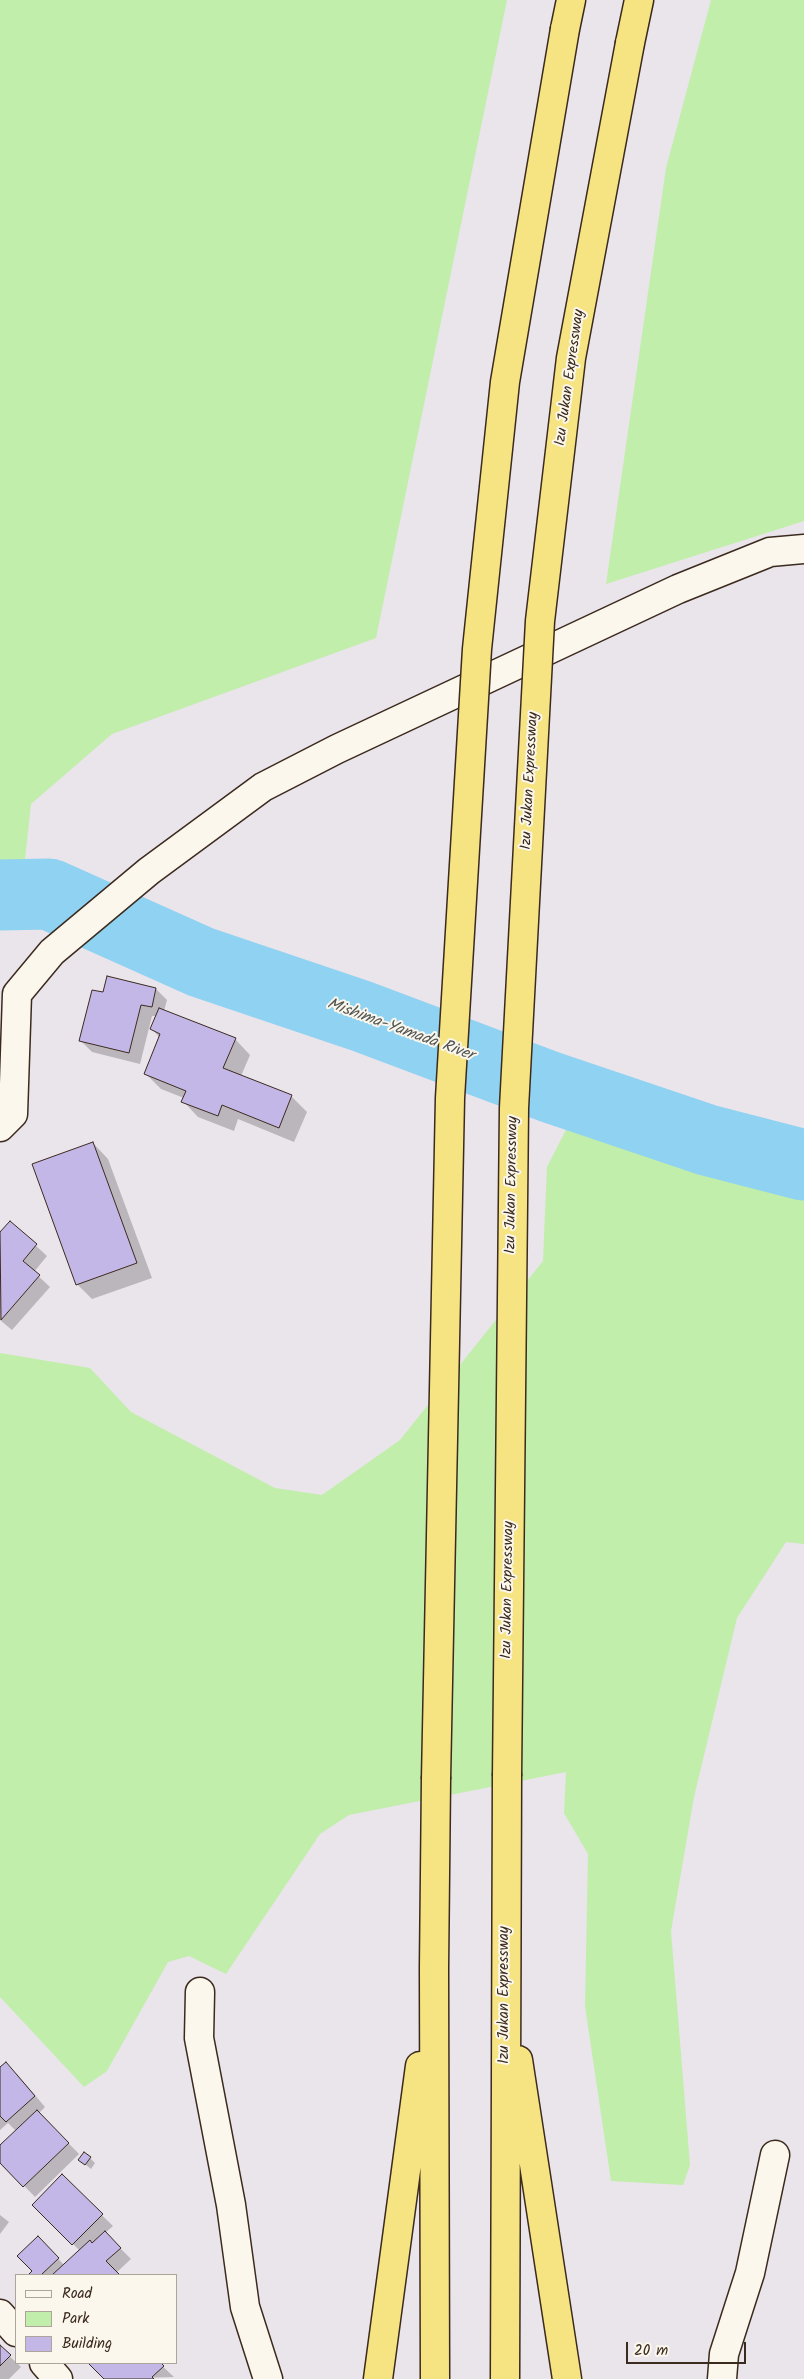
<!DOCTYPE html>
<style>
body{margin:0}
#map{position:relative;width:804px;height:2379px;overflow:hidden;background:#eae4eb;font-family:Kalam,sans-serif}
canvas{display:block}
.legend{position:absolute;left:15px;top:2274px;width:162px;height:90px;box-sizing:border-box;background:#fbf7ec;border:1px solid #aea59a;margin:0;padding:6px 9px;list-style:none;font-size:15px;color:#3b2a1e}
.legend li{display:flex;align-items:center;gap:10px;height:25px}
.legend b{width:25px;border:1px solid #aea59a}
.scale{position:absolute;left:626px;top:2342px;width:120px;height:22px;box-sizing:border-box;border:2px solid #3b2a1e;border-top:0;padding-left:6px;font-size:15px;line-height:18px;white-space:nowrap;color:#3b2a1e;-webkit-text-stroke:4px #fbf7ec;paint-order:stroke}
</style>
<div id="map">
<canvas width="804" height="2379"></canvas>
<ul class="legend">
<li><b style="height:6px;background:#fbf7ec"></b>Road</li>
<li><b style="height:14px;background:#c1eeab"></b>Park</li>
<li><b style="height:14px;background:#c3b7e8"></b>Building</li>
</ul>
<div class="scale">20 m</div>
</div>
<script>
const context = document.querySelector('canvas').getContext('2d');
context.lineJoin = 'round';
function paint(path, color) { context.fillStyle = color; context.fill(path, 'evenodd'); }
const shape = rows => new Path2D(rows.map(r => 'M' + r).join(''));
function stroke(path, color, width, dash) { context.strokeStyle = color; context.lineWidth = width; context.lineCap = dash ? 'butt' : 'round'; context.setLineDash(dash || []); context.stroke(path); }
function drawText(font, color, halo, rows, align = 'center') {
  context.font = font + ' Kalam,sans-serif'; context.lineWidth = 4; context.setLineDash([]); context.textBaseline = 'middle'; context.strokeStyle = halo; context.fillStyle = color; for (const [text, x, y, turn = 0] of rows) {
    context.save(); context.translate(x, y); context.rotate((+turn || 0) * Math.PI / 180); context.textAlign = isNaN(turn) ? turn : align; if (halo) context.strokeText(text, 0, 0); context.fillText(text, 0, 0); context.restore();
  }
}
paint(shape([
 [0,0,507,0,376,638,112,734,31,804,24,869,0,876],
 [711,0,804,0,804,521,606,584,666,168],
 [568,1126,610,1135,656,1157,752,1157,804,1163,804,1544,786,1542,737,1618,694,1797,671,1931,690,2165,683,2185,611,2181,585,2006,588,1854,564,1813,566,1772,349,1815,320,1834,226,1974,189,1956,168,1962,107,2071,84,2087,0,1997,0,1353,90,1368,131,1412,275,1488,322,1495,400,1440,543,1261,547,1167]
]), '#c1eeab');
paint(shape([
 [108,978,156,989,167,1000,164,1011,235,1039,250,1055,241,1076,291,1096,307,1112,294,1142,238,1119,234,1131,198,1117,183,1101,184,1098,161,1089,146,1074,160,1038,152,1029,157,1016,152,1016,140,1064,92,1052,81,1041,104,994],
 [93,1143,108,1159,152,1278,92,1299,77,1284],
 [10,1222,47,1256,34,1272,50,1287,12,1330,0,1320,0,1234],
 [0,2069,17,2074,45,2107,39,2113,79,2154,35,2197,0,2161,0,2147,16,2131,8,2123,0,2130],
 [90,2158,95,2163,91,2169,80,2160],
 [62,2176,113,2226,105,2233,131,2259,116,2273,118,2275,30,2275,34,2271,38,2237,64,2265,80,2251,34,2205],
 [0,2215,9,2222,0,2234],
 [0,2347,21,2367,9,2379,0,2379],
 [89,2363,159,2363,174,2377,106,2379]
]), '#0003');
stroke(shape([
 [0,895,49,894,201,962,361,1016,550,1087,707,1140,804,1165]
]), '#8fd2f1', 71);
const building = shape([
 [107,976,156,988,152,1007,141,1005,129,1053,79,1041,92,990,103,992,107,976],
 [159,1008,236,1038,223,1068,292,1095,279,1128,222,1105,218,1116,181,1102,186,1091,144,1074,160,1034,150,1029,159,1008],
 [93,1142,137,1263,76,1285,32,1164,93,1142],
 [10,1221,37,1244,23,1261,40,1275,1,1320,0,1232,10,1221],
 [6,2062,35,2096,6,2122,0,2116,0,2067,6,2062],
 [37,2110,69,2143,23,2187,0,2163,0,2145,37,2110],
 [84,2152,91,2157,85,2165,78,2160,84,2152],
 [62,2174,103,2214,72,2245,32,2205,62,2174],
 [105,2231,121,2248,106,2261,120,2275,52,2275,90,2240,92,2243,105,2231],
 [38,2236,59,2258,41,2275,28,2275,32,2271,17,2256,38,2236],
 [0,2345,11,2355,0,2366,0,2345],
 [88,2363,161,2363,164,2366,152,2377,154,2379,104,2379,88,2363]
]);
paint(building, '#c3b7e8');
stroke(building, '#3b2a1e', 1);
const street = shape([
 [0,1127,13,1114,17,994,52,952,149,871,263,787,337,749,678,589,770,552,804,549],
 [200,1992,199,2038,231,2205,245,2307,268,2379],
 [0,2314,16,2332],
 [44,2363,58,2379],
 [722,2379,724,2354,750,2273,775,2155]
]);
const highway = shape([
 [565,29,571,0],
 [630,43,639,0],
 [518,2060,567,2379],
 [378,2379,420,2066],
 [435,2379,434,1968,436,1779],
 [505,2379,507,1776]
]);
stroke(street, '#3b2a1e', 31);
stroke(highway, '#3b2a1e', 31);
stroke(street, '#fbf7ec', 28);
stroke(highway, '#f6e381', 28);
const highwayBridge = shape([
 [507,1776,514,1108,540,621,571,358,630,43],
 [436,1779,450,1098,477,649,505,382,565,29]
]);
stroke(highwayBridge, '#3b2a1e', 31, []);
stroke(highwayBridge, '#f6e381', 28);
drawText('15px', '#3b2a1e', '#fbf7ec', [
 ["Izu Jukan Expressway",571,378,-82],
 ["Izu Jukan Expressway",531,781,-87],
 ["Izu Jukan Expressway",513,1185,-89],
 ["Izu Jukan Expressway",509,1590,-89],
 ["Izu Jukan Expressway",505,1995,-90]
]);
drawText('italic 16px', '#505453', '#fbf7ec', [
 ["Mishima-Yamada River",400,1031,20]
]);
</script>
